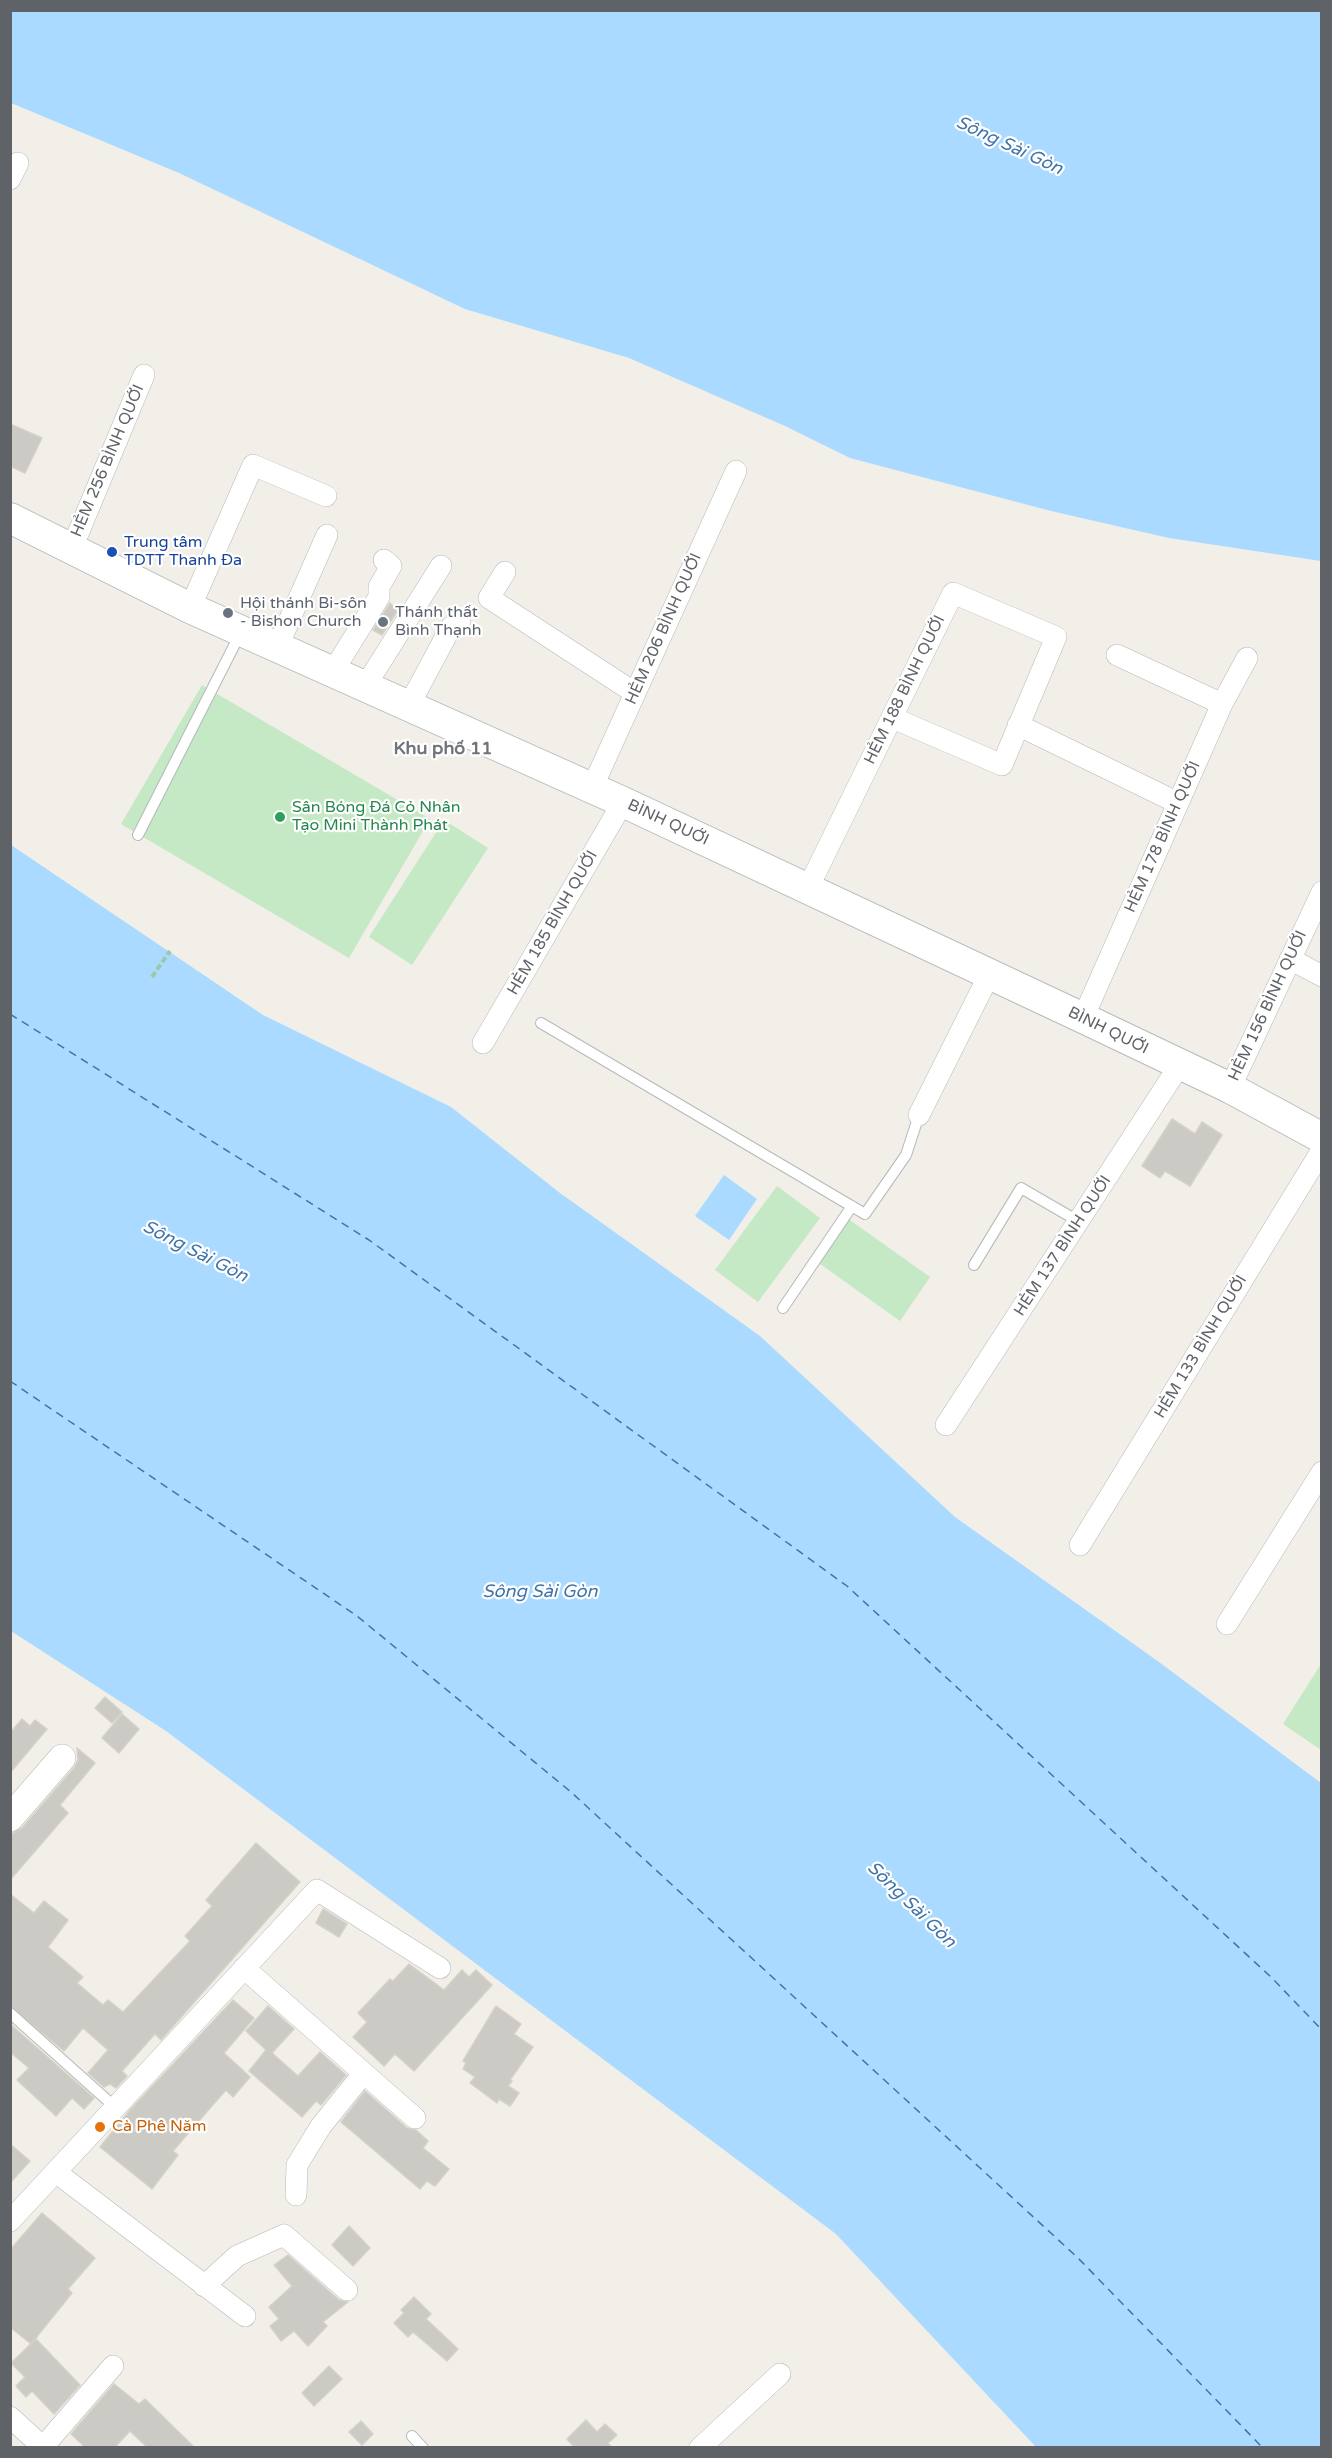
<!DOCTYPE html>
<meta charset="utf-8">
<style>
body{margin:0}
#map{position:relative;width:1332px;height:2458px;overflow:hidden;background:#f1efe8;font-family:"Varela Round",sans-serif}
canvas{display:block}
.frame{position:absolute;inset:0;border:12px solid #5f6368;pointer-events:none}
</style>
<div id="map">
<canvas width="1332" height="2458"></canvas>
<div class="frame"></div>
</div>
<script>
const context = document.querySelector('canvas').getContext('2d');
context.lineJoin = 'round';
function paint(path, color) { context.fillStyle = color; context.fill(path, 'evenodd'); }
const shape = rows => new Path2D(rows.map(r => 'M' + r).join(''));
function stroke(path, color, width, dash) { context.strokeStyle = color; context.lineWidth = width; context.lineCap = dash ? 'butt' : 'round'; context.setLineDash(dash || []); context.stroke(path); }
function drawText(font, color, halo, rows, align = 'center') {
  context.font = font + ' "Varela Round",sans-serif'; context.lineWidth = 4.5; context.setLineDash([]); context.textBaseline = 'middle'; context.strokeStyle = halo; context.fillStyle = color; for (const [text, x, y, turn = 0] of rows) {
    context.save(); context.translate(x, y); context.rotate((+turn || 0) * Math.PI / 180); context.textAlign = isNaN(turn) ? turn : align; if (halo) context.strokeText(text, 0, 0); context.fillText(text, 0, 0); context.restore();
  }
}
paint(shape([
 [202,685,430,819,349,958,121,824],
 [444,820,488,848,412,965,369,937],
 [777,1186,820,1218,758,1302,715,1270],
 [847,1218,930,1277,900,1321,816,1261],
 [1321,1664,1321,1750,1283,1724]
]), '#c5e8c5');
paint(shape([
 [11,10,1321,11,1321,561,1169,538,1051,511,850,458,785,426,629,358,465,309,179,173,11,103],
 [11,845,263,1015,451,1107,560,1193,760,1336,955,1517,1159,1662,1321,1783,1321,2447,1036,2447,836,2234,166,1731,11,1631],
 [724,1175,757,1199,729,1240,695,1216]
]), '#aadaff');
stroke(shape([
 [10,1014,369,1240,847,1586,1272,1978,1322,2030],
 [10,1381,357,1616,571,1792,1078,2258,1263,2448]
]), '#4174aa', 1.5, [8, 6]);
const building = shape([
 [10,424,42,438,25,473,10,466,10,424],
 [390,603,398,610,382,635,373,630,390,603],
 [1172,1119,1195,1134,1202,1122,1222,1135,1190,1186,1165,1171,1160,1178,1142,1166,1172,1119],
 [105,1697,122,1712,112,1723,95,1708,105,1697],
 [122,1714,139,1729,119,1753,102,1738,122,1714],
 [22,1719,30,1726,35,1720,47,1729,10,1773,10,1733,22,1719],
 [77,1748,95,1763,60,1805,68,1813,10,1880,10,1835,22,1828,74,1768,78,1760,77,1748],
 [256,1843,300,1882,161,2040,155,2034,122,2071,127,2076,116,2088,110,2084,104,2087,88,2073,108,2050,83,2028,64,2051,10,2006,10,1894,34,1913,44,1901,68,1920,48,1947,83,1977,77,1983,103,2005,108,2000,123,2012,190,1941,185,1936,212,1906,206,1900,256,1843],
 [323,1909,347,1924,339,1937,316,1923,323,1909],
 [409,1964,444,1990,462,1970,469,1977,476,1970,492,1985,414,2071,395,2054,384,2066,353,2037,367,2022,358,2013,390,1979,393,1981,409,1964],
 [233,2000,254,2018,224,2053,250,2077,233,2097,226,2090,211,2107,173,2151,178,2155,152,2189,100,2147,130,2110,233,2000],
 [268,2006,294,2029,272,2053,298,2076,320,2052,346,2075,321,2105,316,2101,302,2117,249,2071,266,2050,246,2031,268,2006],
 [496,2006,521,2024,514,2034,533,2047,510,2080,512,2081,508,2086,519,2093,510,2106,499,2099,497,2103,470,2083,475,2077,463,2069,466,2063,463,2061,496,2006],
 [10,2024,94,2098,84,2109,72,2098,56,2116,17,2080,29,2068,10,2052,10,2024],
 [365,2091,407,2128,416,2130,428,2141,423,2148,449,2169,435,2186,427,2181,420,2189,341,2122,365,2091],
 [10,2144,30,2161,10,2183,10,2144],
 [42,2213,95,2258,68,2289,72,2293,31,2344,10,2327,10,2250,42,2213],
 [349,2226,370,2248,353,2266,332,2245,349,2226],
 [288,2255,339,2300,348,2302,323,2322,327,2326,308,2346,294,2331,281,2341,270,2326,279,2319,269,2307,292,2286,274,2265,288,2255],
 [414,2297,431,2314,426,2319,458,2349,447,2361,413,2332,408,2337,394,2323,404,2313,401,2310,414,2297],
 [36,2339,80,2385,54,2414,32,2391,26,2397,16,2386,25,2377,11,2363,36,2339],
 [329,2366,342,2379,314,2406,302,2393,329,2366],
 [114,2384,139,2404,145,2399,195,2448,148,2448,130,2431,114,2448,86,2448,71,2434,114,2384],
 [586,2420,597,2432,605,2424,617,2435,608,2443,612,2448,575,2448,567,2439,586,2420],
 [361,2421,373,2434,362,2445,349,2432,361,2421]
]);
paint(building, '#cccac5');
stroke(building, '#d6d1c6', 1.5);
const service = shape([
 [138,835,241,632],
 [541,1023,865,1214,906,1155,919,1115],
 [974,1265,1021,1188,1078,1221],
 [783,1308,852,1206],
 [10,2013,116,2108],
 [412,2436,423,2448]
]);
const minor = shape([
 [10,179,18,163],
 [72,548,144,375],
 [505,572,489,598,635,693],
 [190,608,253,465,326,496],
 [277,648,327,535],
 [1117,655,1222,704],
 [332,673,379,597,379,587,391,566,384,560],
 [364,688,441,566],
 [408,707,451,627,460,621],
 [1018,725,1178,803],
 [592,788,736,471],
 [808,888,953,593,1056,637,1002,765,893,718],
 [1290,959,1322,976],
 [1083,1018,1222,704,1247,658],
 [483,1043,623,802],
 [1230,1088,1322,892],
 [919,1115,989,975],
 [946,1425,1179,1066],
 [1080,1545,1322,1150],
 [1227,1624,1322,1472],
 [244,1968,415,2118],
 [57,2173,245,2316],
 [296,2195,297,2165,321,2126,363,2074],
 [10,2221,317,1890,440,1968],
 [204,2286,237,2256,284,2235,347,2290],
 [10,2417,44,2448],
 [42,2448,113,2366],
 [700,2448,780,2374]
]);
const tertiary = shape([
 [10,1818,62,1758]
]);
const secondary = shape([
 [10,518,190,608,623,802,1083,1018,1230,1088,1322,1138]
]);
stroke(service, '#b5b8bc', 12);
stroke(minor, '#b5b8bc', 22);
stroke(tertiary, '#b5b8bc', 28);
stroke(secondary, '#b6babf', 32);
stroke(shape([
 [152,977,170,951]
]), '#9cc7a9', 4, [6, 3]);
stroke(service, '#fff', 10);
stroke(minor, '#fff', 21);
stroke(tertiary, '#fff', 27);
stroke(secondary, '#fff', 30);
for (const [x, y, r, color] of [
 [112,552,6,"#1a4fb4"],
 [228,613,6,"#6b7280"],
 [383,622,6,"#6b7280"],
 [280,817,6,"#2e9e5b"],
 [100,2127,6,"#e8710a"]
]) { const dot = new Path2D(); dot.arc(x, y, r, 0, 2 * Math.PI); context.fillStyle = color; context.fill(dot); stroke(dot, '#fff', 2); }
drawText('16px', '#5f6368', '#fff', [
 ["HẺM 256 BÌNH QUỚI",108,461,-67],
 ["HẺM 206 BÌNH QUỚI",664,629,-66],
 ["HẺM 188 BÌNH QUỚI",905,690,-64],
 ["BÌNH QUỚI",668,823,25],
 ["HẺM 178 BÌNH QUỚI",1163,837,-66],
 ["HẺM 185 BÌNH QUỚI",553,923,-60],
 ["HẺM 156 BÌNH QUỚI",1268,1006,-65],
 ["BÌNH QUỚI",1108,1031,26],
 ["HẺM 137 BÌNH QUỚI",1063,1246,-57],
 ["HẺM 133 BÌNH QUỚI",1201,1347,-59]
]);
drawText('16px', '#164399', '#fff', [
 ["Trung tâm",124,543],
 ["TDTT Thanh Đa",124,561]
], 'left');
drawText('16px', '#5b616d', '#fff', [
 ["Hội thánh Bi-sôn",240,604],
 ["- Bishon Church",240,622],
 ["Thánh thất",395,613],
 ["Bình Thạnh",395,631]
], 'left');
drawText('16px', '#27864d', '#fff', [
 ["Sân Bóng Đá Cỏ Nhân",292,808],
 ["Tạo Mini Thành Phát",292,826]
], 'left');
drawText('16px', '#c56008', '#fff', [
 ["Cà Phê Năm",112,2127]
], 'left');
drawText('italic 18px', '#4174aa', '#fff', [
 ["Sông Sài Gòn",1009,146,25],
 ["Sông Sài Gòn",195,1252,27],
 ["Sông Sài Gòn",540,1592],
 ["Sông Sài Gòn",911,1905,44]
]);
drawText('bold 18px', '#70757a', '#fff', [
 ["Khu phố 11",443,749]
]);
</script>
